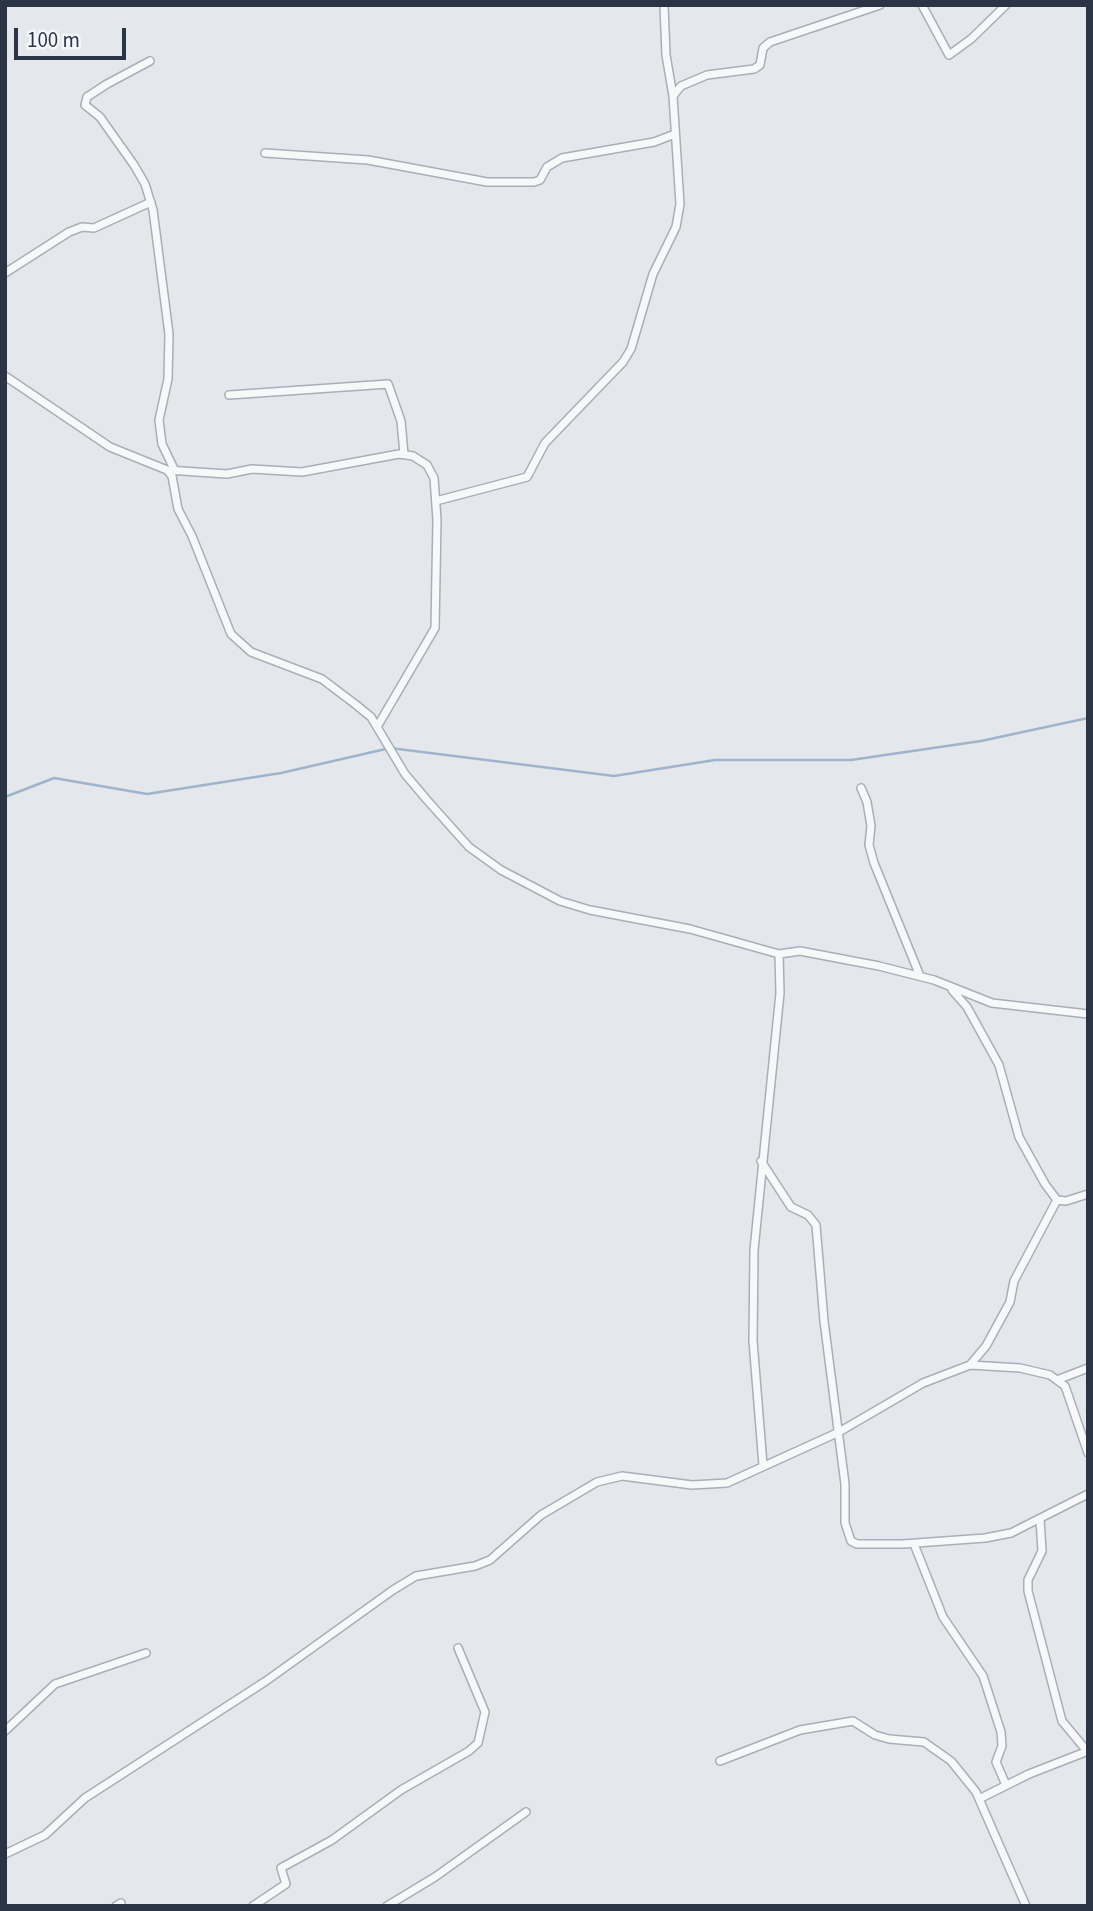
<!DOCTYPE html>
<style>
body{margin:0}
#map{position:relative;width:1093px;height:1911px;overflow:hidden;background:#e4e7ec;font-family:"Source Sans 3",sans-serif}
canvas{display:block}
.frame{position:absolute;inset:0;border:7px solid #2b3445;pointer-events:none}
.scale{position:absolute;left:14px;top:28px;width:112px;height:32px;box-sizing:border-box;border:4px solid #2b3445;border-top:0;padding-left:9px;font-size:21px;line-height:24px;white-space:nowrap;color:#2b3445;-webkit-text-stroke:5px #f4f6f9;paint-order:stroke}
</style>
<div id="map">
<canvas width="1093" height="1911"></canvas>
<div class="frame"></div>
<div class="scale">100 m</div>
</div>
<script>
const context = document.querySelector('canvas').getContext('2d');
context.lineJoin = 'round';
const shape = rows => new Path2D(rows.map(r => 'M' + r).join(''));
function stroke(path, color, width, dash) { context.strokeStyle = color; context.lineWidth = width; context.lineCap = dash ? 'butt' : 'round'; context.setLineDash(dash || []); context.stroke(path); }
stroke(shape([
 [5,797,54,778,147,794,281,773,390,748,614,776,715,760,851,760,981,741,1088,718]
]), '#9fb4cc', 2.5);
const minor = shape([
 [664,5,666,55,673,96],
 [922,5,949,55,971,39,1006,5],
 [150,61,107,84,87,97,85,105,100,117,134,165,145,184,153,210,169,334,168,379,159,420,162,444,174,469],
 [265,153,368,160,487,182,534,182,540,180,547,167,562,158,654,142,675,134],
 [5,273,69,232,82,227,94,228,151,202],
 [5,376,110,447,167,470,172,476,178,509,192,536,231,634,251,652,322,679,355,704,371,717,405,774,427,800,469,847,501,870,560,901,590,910,690,929,779,954,800,951,879,966,934,980,992,1003,1088,1014],
 [229,395,388,384,401,421,404,454],
 [167,470,227,474,252,469,302,472,399,454,413,456,427,465,434,478,437,520,435,628,377,727],
 [436,501,527,477,545,443,623,362,631,349,653,274,676,227,680,204,673,96,681,86,707,75,754,69,760,65,763,48,770,42,880,5],
 [861,788,867,802,871,826,869,845,874,863,920,976],
 [952,990,967,1007,999,1065,1019,1137,1045,1184,1057,1200,1066,1201,1088,1194],
 [761,1161,791,1207,808,1215,816,1225,824,1321,845,1484,845,1523,851,1541,857,1544,903,1544,985,1538,1011,1533,1088,1494],
 [970,1365,986,1346,1010,1302,1014,1281,1057,1200],
 [1057,1380,1088,1368],
 [763,1465,753,1341,754,1250,780,993,779,954],
 [1040,1519,1042,1551,1028,1580,1028,1591,1062,1721,1087,1751],
 [914,1544,943,1617,983,1676,1001,1732,1002,1746,996,1762,1006,1785],
 [5,1731,55,1684,146,1653],
 [720,1761,800,1730,853,1721,875,1735,889,1739,924,1742,951,1761,976,1792,1026,1906],
 [979,1799,1029,1774,1088,1751],
 [5,1854,45,1835,85,1798,266,1681,393,1590,416,1576,475,1566,490,1560,541,1515,597,1482,622,1476,692,1485,727,1483,839,1432,923,1383,970,1365,1020,1368,1050,1375,1065,1386,1088,1453],
 [116,1906,121,1903],
 [253,1906,286,1884,281,1868,332,1840,401,1790,469,1751,478,1743,485,1712,458,1648],
 [387,1906,435,1877,526,1812]
]);
stroke(minor, '#a9aeb7', 10);
stroke(minor, '#f7f8fa', 7);
</script>
